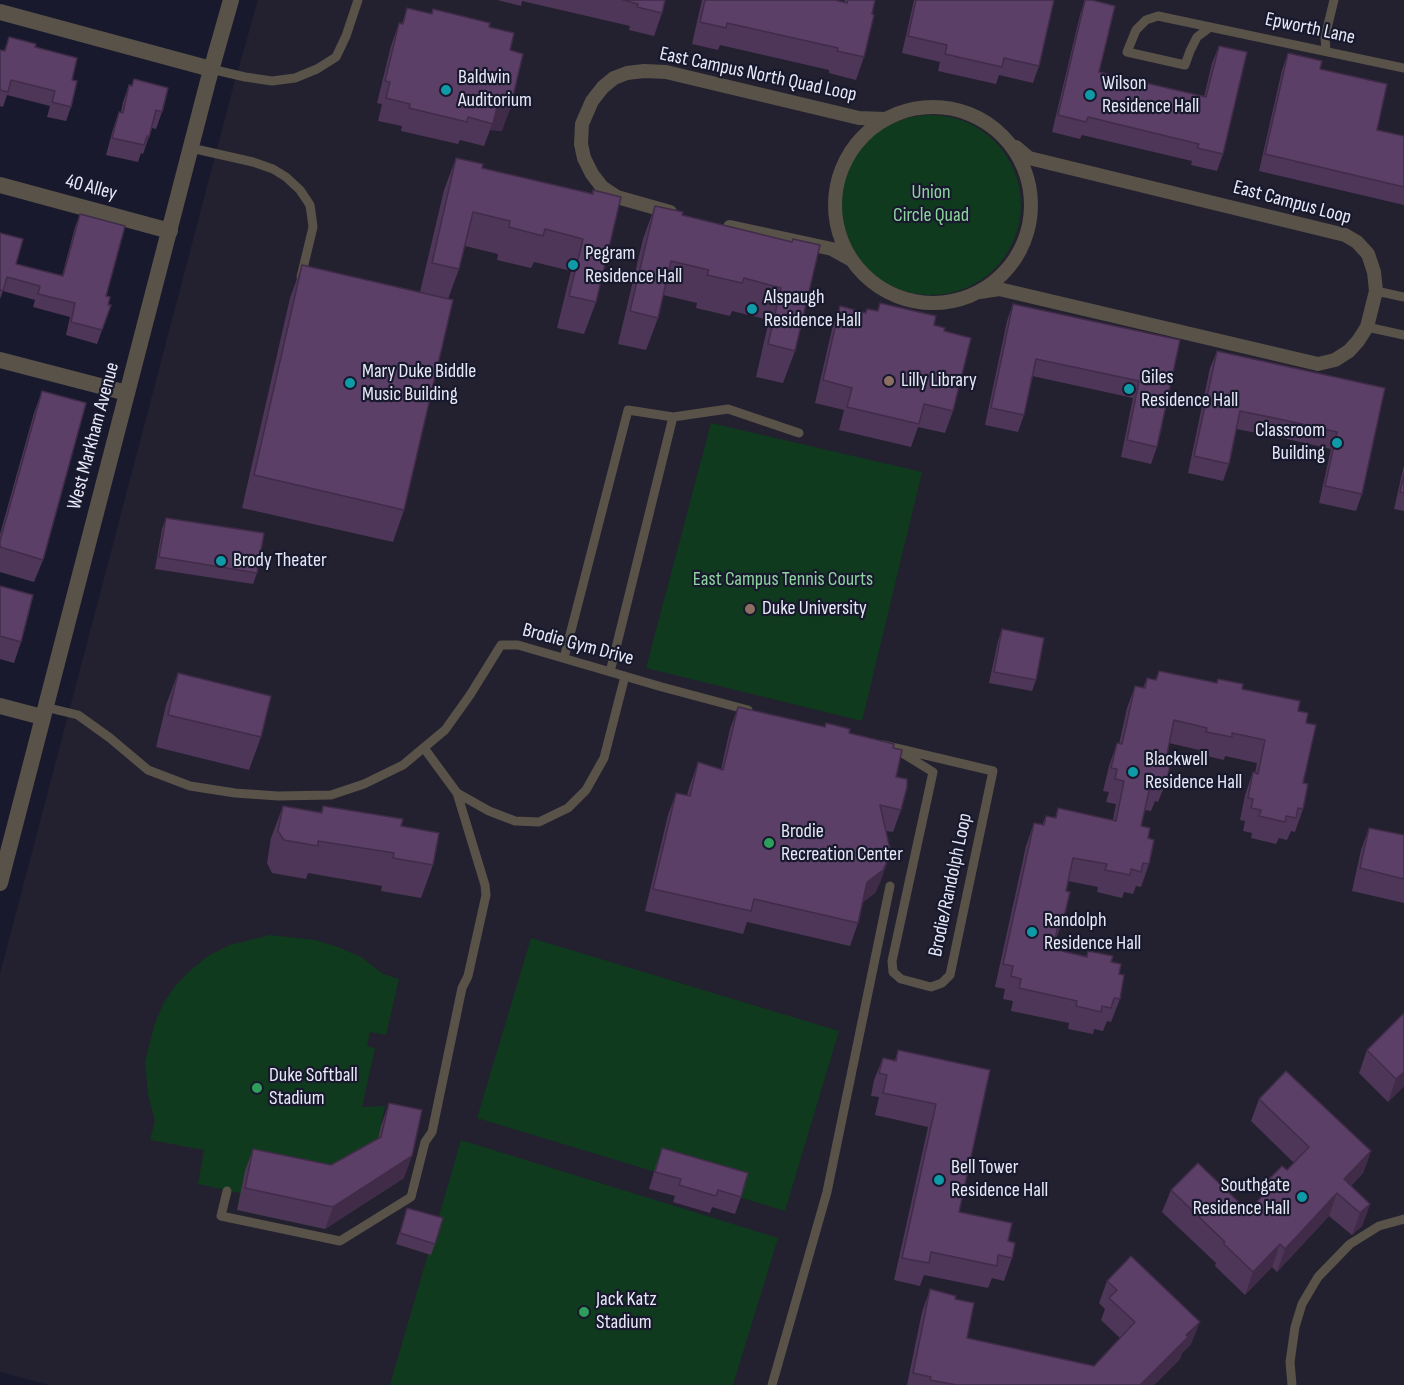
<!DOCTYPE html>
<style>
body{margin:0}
canvas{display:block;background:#18192d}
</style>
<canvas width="1404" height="1385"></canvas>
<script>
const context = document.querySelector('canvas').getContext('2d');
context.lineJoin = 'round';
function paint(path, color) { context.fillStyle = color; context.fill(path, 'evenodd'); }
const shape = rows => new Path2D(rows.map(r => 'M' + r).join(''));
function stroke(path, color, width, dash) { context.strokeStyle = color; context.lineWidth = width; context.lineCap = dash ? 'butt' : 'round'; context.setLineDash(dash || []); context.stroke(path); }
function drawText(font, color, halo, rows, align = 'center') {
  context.font = font + ' "Sofia Sans Condensed",sans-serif'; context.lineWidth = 4.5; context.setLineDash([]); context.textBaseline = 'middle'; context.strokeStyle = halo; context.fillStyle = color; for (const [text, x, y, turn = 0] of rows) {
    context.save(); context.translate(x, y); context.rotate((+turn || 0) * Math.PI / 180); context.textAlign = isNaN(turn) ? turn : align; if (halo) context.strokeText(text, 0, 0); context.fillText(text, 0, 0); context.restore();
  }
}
paint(shape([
 [258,0,1404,0,1404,1385,50,1385,0,1372,0,974,233,88]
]), '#23202f');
paint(shape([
 '841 205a90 90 0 1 1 180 0a90 90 0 1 1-180 0Z',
 [711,423,922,472,862,721,646,668],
 [270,935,315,940,338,947,361,957,383,974,399,979,386,1035,370,1032,367,1046,375,1048,362,1107,385,1106,381,1126,404,1178,325,1229,237,1210,240,1193,198,1184,204,1150,150,1140,155,1120,148,1095,145,1061,155,1023,163,1004,176,985,192,969,208,956,230,945],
 [531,938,839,1031,785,1211,477,1118],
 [461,1140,778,1238,733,1385,390,1385]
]), '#103a1e');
stroke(shape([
 [1209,28,1197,37,1190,51,1185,65,1127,52,1136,30,1146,20,1158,16,1404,68],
 [1326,51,1325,37,1334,0],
 [211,69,245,77,272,81,295,78,317,69,336,57,346,36,358,0],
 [191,148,253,162,273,169,286,177,300,190,310,205,312,219,313,227,301,277],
 [1376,291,1404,297],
 [1367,327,1404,335],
 [673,417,728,409,799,433],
 [564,658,628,410,673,417,610,672],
 [45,707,78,715,110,738,148,770,190,786,235,793,278,796,331,795,364,784,403,765,445,730,470,695,501,645,518,645,662,687,748,710],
 [883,745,993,771,950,975,942,983,931,987,901,979,893,972,892,961,933,772,894,748],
 [457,793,489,811,515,821,539,822,568,808,586,790,604,758,625,676],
 [227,1191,221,1216,340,1241,411,1197,425,1142,432,1132,462,988,468,976,486,895,485,885,457,793,424,748],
 [772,1385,827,1192,890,886],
 [1292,1385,1290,1362,1295,1327,1302,1304,1318,1277,1350,1244,1379,1226,1404,1219]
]), '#585248', 9);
stroke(shape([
 '835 205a98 98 0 1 1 196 0a98 98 0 1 1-196 0Z',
 [670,212,617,197,602,187,592,174,584,158,581,144,582,124,592,101,603,87,614,78,627,73,644,71,666,72,859,118,886,119],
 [730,227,832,249,852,260],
 [980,292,999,289,1318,364,1335,360,1349,351,1358,341,1367,327,1376,291,1374,272,1368,254,1357,242,1345,235,1029,158,1016,147,1011,146]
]), '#585248', 14);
stroke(shape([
 [0,12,211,69],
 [0,185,170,231],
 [0,360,127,393],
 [0,706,42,717]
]), '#585248', 16);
stroke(shape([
 [0,883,208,81,231,0]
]), '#585248', 16);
paint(shape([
 [497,0,665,0,662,13,654,36,629,30,630,26,522,1,521,6],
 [702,0,835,0,844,2,845,0,875,0,864,57,856,80,829,73,829,70,720,45,718,50,692,44],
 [914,0,1054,0,1039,66,1033,83,999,75,996,84,938,71,940,62,902,53],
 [1085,0,1099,72,1204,97,1212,63,1219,46,1223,154,1217,171,1191,165,1192,161,1082,135,1080,139,1052,132,1080,15],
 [407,8,489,27,510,50,502,131,490,130,484,146,460,140,458,144,401,131,402,126,378,121,382,104,377,103,391,46,399,23,402,24],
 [9,37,72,80,71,107,66,121,47,117,50,106,7,95,3,107,0,106,0,50,4,51],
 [1288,53,1320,69,1377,130,1404,136,1404,205,1259,171,1282,70],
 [134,79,162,112,156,129,152,128,143,154,141,153,138,162,106,155,113,129,119,112,121,112,123,102,129,85,131,86],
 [456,158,482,168,592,194,593,190,596,302,584,334,557,328,571,271,534,262,531,268,497,260,498,254,465,246,459,269,448,299,404,510,393,542,242,508,290,298,302,265,420,292,444,190],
 [655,206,682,215,792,242,795,351,783,383,756,377,769,320,732,311,730,316,696,308,697,303,663,295,658,318,646,350,618,344,643,239],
 [80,214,108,305,111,305,97,344,66,335,70,317,33,307,35,300,3,291,0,299,0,233,16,264,62,276,75,227],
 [880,303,934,325,944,331,953,411,945,433,918,427,911,447,839,430,844,410,815,403,832,329,840,306,866,313,867,309,877,311],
 [1013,304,1180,340,1157,447,1151,464,1121,457,1133,398,1032,376,1024,415,1018,432,985,425,1007,321],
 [1217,351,1385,388,1362,494,1356,511,1319,503,1331,449,1278,437,1236,429,1229,464,1223,481,1188,473,1210,368],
 [42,391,43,560,34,582,0,572,0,534,34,413],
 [1404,465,1404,511,1394,509],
 [166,518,257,573,253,584,155,569,162,529],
 [0,586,21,642,14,663,0,659],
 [1002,629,1036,680,1032,691,989,683,998,641],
 [1159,671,1216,683,1218,679,1298,711,1306,723,1303,809,1295,832,1291,831,1287,840,1279,838,1276,844,1251,838,1252,833,1243,831,1245,821,1240,820,1245,795,1253,772,1255,773,1257,763,1225,756,1224,760,1198,754,1199,750,1169,743,1167,754,1167,780,1158,802,1155,801,1151,811,1144,810,1141,826,1148,838,1149,864,1141,887,1136,886,1133,894,1124,892,1122,898,1097,892,1098,887,1068,881,1066,891,1064,917,1056,939,1055,939,1053,949,1086,956,1088,951,1111,962,1119,974,1120,999,1111,1022,1107,1021,1103,1031,1094,1029,1093,1034,1068,1029,1069,1023,1011,1011,1013,1001,1003,999,1005,989,995,987,1026,846,1034,823,1042,825,1046,816,1055,818,1058,808,1113,820,1116,804,1106,802,1109,792,1103,791,1109,766,1117,743,1119,744,1127,708,1135,686,1143,688,1147,678,1155,680],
 [178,673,261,737,249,770,156,747,166,705],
 [738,707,849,733,893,748,901,810,893,832,886,831,889,857,881,880,875,893,863,902,858,923,850,946,747,922,743,934,645,911,668,815,676,793,687,795,690,785,698,762,721,769,730,729],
 [283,806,321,812,323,806,401,826,433,865,421,898,381,891,382,886,308,873,306,879,272,873,267,863,271,838],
 [1369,828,1404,835,1404,903,1352,891,1361,850],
 [898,1050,990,1070,959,1212,1008,1241,1012,1258,1004,1281,992,1278,988,1288,924,1275,920,1286,894,1280,928,1127,875,1115,879,1097,871,1096,874,1080,883,1058,895,1060],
 [1367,1050,1404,1086,1388,1102,1359,1073],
 [1259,1099,1371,1151,1363,1173,1351,1186,1370,1204,1362,1226,1352,1235,1329,1216,1277,1272,1272,1267,1245,1295,1215,1266,1216,1263,1162,1212,1171,1190,1248,1211,1260,1198,1265,1183,1287,1170,1294,1163,1251,1121],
 [389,1103,404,1178,325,1229,237,1210,245,1171,253,1149,331,1165,378,1139,381,1126],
 [662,1148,741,1197,735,1214,712,1207,710,1213,673,1202,675,1196,649,1189,656,1165],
 [407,1208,435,1244,431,1255,396,1244],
 [1107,1281,1191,1344,1182,1353,1180,1359,1154,1385,907,1385,922,1312,930,1289,955,1299,967,1338,1094,1366,1120,1338,1101,1320,1105,1309,1099,1303]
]), '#4e3659');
paint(shape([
 [497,107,510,109,502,131,490,130],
 [889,857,881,880,875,893,859,904,867,882],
 [1404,1072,1404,1086,1388,1102,1396,1079],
 [1371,1151,1363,1173,1341,1196,1344,1179],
 [412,1156,404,1178,325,1229,333,1207],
 [1337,1193,1329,1216,1277,1272,1285,1249],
 [1370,1204,1362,1226,1352,1235,1360,1213],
 [1280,1244,1272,1267,1245,1295,1253,1272],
 [1200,1322,1191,1344,1182,1353,1180,1359,1154,1385,1140,1385]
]), '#402c48');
const building = shape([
 [623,0,665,0,662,13,637,7,638,4,623,0],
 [705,0,835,0,847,3,848,0,875,0,872,14,874,15,864,57,837,51,838,48,727,23,726,28,700,22,705,0],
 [916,0,1054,0,1039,66,1004,58,1002,67,945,54,947,45,908,36,916,0],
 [1085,0,1092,0,1115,6,1099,72,1206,97,1219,46,1247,52,1223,154,1197,148,1199,144,1088,117,1086,122,1058,115,1085,0],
 [407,8,432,14,433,9,490,23,489,27,514,33,510,50,523,54,510,109,497,107,493,124,468,117,467,122,409,108,410,104,386,98,390,82,385,81,399,23,403,24,407,8],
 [9,37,36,44,35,47,77,58,72,80,77,81,71,107,52,102,55,91,11,80,8,92,0,90,0,50,5,51,9,37],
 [1288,53,1322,61,1320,69,1387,84,1377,130,1404,136,1404,187,1265,154,1288,53],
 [134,79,168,88,162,112,156,110,149,137,147,136,144,145,112,138,119,112,123,113,129,85,132,86,134,79],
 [456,158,483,164,482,168,593,194,593,190,621,197,596,302,569,296,583,239,545,229,543,236,509,227,510,221,473,212,459,269,432,263,456,158],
 [655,206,683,212,682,215,792,242,793,239,820,245,795,351,768,344,781,288,744,278,742,283,707,275,709,270,671,261,658,318,630,311,655,206],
 [80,214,125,226,106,296,110,297,108,305,111,305,102,330,71,322,75,303,38,294,40,286,7,277,3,291,0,290,0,233,23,239,16,264,63,276,80,214],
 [302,265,453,300,404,510,254,475,302,265],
 [880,303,936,316,934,325,945,328,944,331,971,338,953,411,924,404,919,424,847,407,852,388,823,380,840,306,866,313,867,309,878,311,880,303],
 [1013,304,1180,340,1157,447,1127,440,1139,381,1036,359,1024,415,991,408,1013,304],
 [1217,351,1385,388,1362,494,1325,486,1337,432,1284,420,1240,411,1229,464,1194,456,1217,351],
 [42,391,86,403,43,560,0,547,0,541,42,391],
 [1404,474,1404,493,1400,492,1404,474],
 [166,518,264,533,257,573,159,557,166,518],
 [0,586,33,595,21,642,0,636,0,586],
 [1002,629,1044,638,1036,680,994,672,1002,629],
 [1159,671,1217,683,1218,679,1243,684,1242,689,1300,701,1298,711,1308,713,1306,723,1316,725,1303,783,1308,784,1303,809,1298,808,1296,818,1286,816,1285,822,1259,816,1261,810,1251,808,1253,799,1248,798,1253,772,1258,774,1265,740,1232,733,1232,737,1206,732,1207,728,1174,720,1167,754,1172,755,1167,780,1161,779,1159,789,1150,787,1141,826,1150,828,1148,838,1154,840,1149,864,1143,863,1141,872,1131,869,1130,875,1105,870,1107,864,1073,858,1066,891,1070,892,1064,917,1060,916,1053,949,1087,957,1088,951,1113,956,1111,962,1121,964,1119,974,1124,975,1120,999,1114,998,1111,1008,1102,1006,1101,1012,1076,1006,1077,1001,1019,988,1021,979,1011,976,1013,966,1003,964,1034,823,1044,825,1046,816,1056,818,1058,808,1116,821,1124,781,1115,779,1117,769,1111,768,1117,743,1122,744,1135,686,1145,688,1147,678,1156,680,1159,671],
 [178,673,271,696,261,737,168,715,178,673],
 [738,707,825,727,826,723,850,729,849,733,894,744,893,748,902,750,896,777,907,779,907,787,901,810,880,805,890,849,889,857,883,870,867,882,858,923,754,899,751,911,653,889,676,793,690,796,698,762,723,770,738,707],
 [283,806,322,813,323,806,403,819,401,826,439,833,433,865,393,858,394,853,318,841,318,846,284,840,278,831,283,806],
 [1369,828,1404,835,1404,879,1360,868,1369,828],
 [1404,1013,1404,1072,1396,1079,1367,1050,1404,1013],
 [898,1050,990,1070,959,1212,1012,1223,1008,1241,1015,1243,1012,1258,998,1255,997,1266,931,1252,929,1263,902,1258,936,1104,883,1093,887,1075,879,1073,883,1058,896,1061,898,1050],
 [1286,1071,1371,1151,1344,1179,1370,1204,1360,1213,1337,1193,1285,1249,1280,1244,1253,1272,1223,1243,1225,1242,1171,1190,1198,1163,1248,1211,1270,1188,1265,1183,1282,1166,1287,1170,1309,1147,1259,1099,1286,1071],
 [389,1103,422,1110,412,1156,333,1207,245,1188,253,1149,331,1165,381,1137,389,1103],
 [662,1148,748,1173,741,1197,718,1190,716,1196,679,1185,681,1179,655,1172,662,1148],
 [407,1208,443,1218,435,1244,400,1233,407,1208],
 [1131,1256,1200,1322,1186,1335,1188,1337,1140,1385,957,1385,930,1380,931,1377,913,1373,930,1289,956,1296,955,1299,974,1303,967,1338,1094,1366,1135,1322,1109,1298,1117,1290,1107,1281,1131,1256]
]);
paint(building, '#5b3f67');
stroke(building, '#402c48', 1.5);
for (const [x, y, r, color] of [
 [446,90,6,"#0f9aa8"],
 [1090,95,6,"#0f9aa8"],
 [573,265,6,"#0f9aa8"],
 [752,309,6,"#0f9aa8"],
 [889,381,6,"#8d6e63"],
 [350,383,6,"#0f9aa8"],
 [1129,389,6,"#0f9aa8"],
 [1337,443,6,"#0f9aa8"],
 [221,561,6,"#0f9aa8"],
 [750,609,6,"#8d6e63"],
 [1133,772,6,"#0f9aa8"],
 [769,843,6,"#2e9e5b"],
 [1032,932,6,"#0f9aa8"],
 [257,1088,6,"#2e9e5b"],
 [939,1180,6,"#0f9aa8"],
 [1302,1197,6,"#0f9aa8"],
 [584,1312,6,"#2e9e5b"]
]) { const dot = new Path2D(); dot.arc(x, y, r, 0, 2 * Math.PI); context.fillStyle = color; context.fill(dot); stroke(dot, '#18192d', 2); }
drawText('20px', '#e7e9f7', '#18192d', [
 ["Epworth Lane",1310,29,12],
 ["East Campus North Quad Loop",758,75,12],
 ["40 Alley",91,188,15],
 ["East Campus Loop",1292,203,15],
 ["West Markham Avenue",94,436,-75],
 ["Brodie Gym Drive",578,645,15],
 ["Brodie/Randolph Loop",951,885,-78]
]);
drawText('20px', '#e7e9f7', '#18192d', [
 ["Baldwin",458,78],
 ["Auditorium",458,101],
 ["Wilson",1102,84],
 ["Residence Hall",1102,107],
 ["Pegram",585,254],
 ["Residence Hall",585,277],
 ["Alspaugh",764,298],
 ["Residence Hall",764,321],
 ["Mary Duke Biddle",362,372],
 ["Music Building",362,395],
 ["Giles",1141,378],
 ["Residence Hall",1141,401],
 ["Lilly Library",901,381],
 ["Classroom",1325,431,"right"],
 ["Building",1325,454,"right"],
 ["Brody Theater",233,561],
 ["Duke University",762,609],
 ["Blackwell",1145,760],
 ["Residence Hall",1145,783],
 ["Brodie",781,832],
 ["Recreation Center",781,855],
 ["Randolph",1044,921],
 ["Residence Hall",1044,944],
 ["Duke Softball",269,1076],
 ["Stadium",269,1099],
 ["Bell Tower",951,1168],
 ["Residence Hall",951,1191],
 ["Southgate",1290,1186,"right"],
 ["Residence Hall",1290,1209,"right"],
 ["Jack Katz",596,1300],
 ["Stadium",596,1323]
], 'left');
drawText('20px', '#8ed49f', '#18192d', [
 ["Union",931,193],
 ["Circle Quad",931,216],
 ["East Campus Tennis Courts",783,580]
]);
</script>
